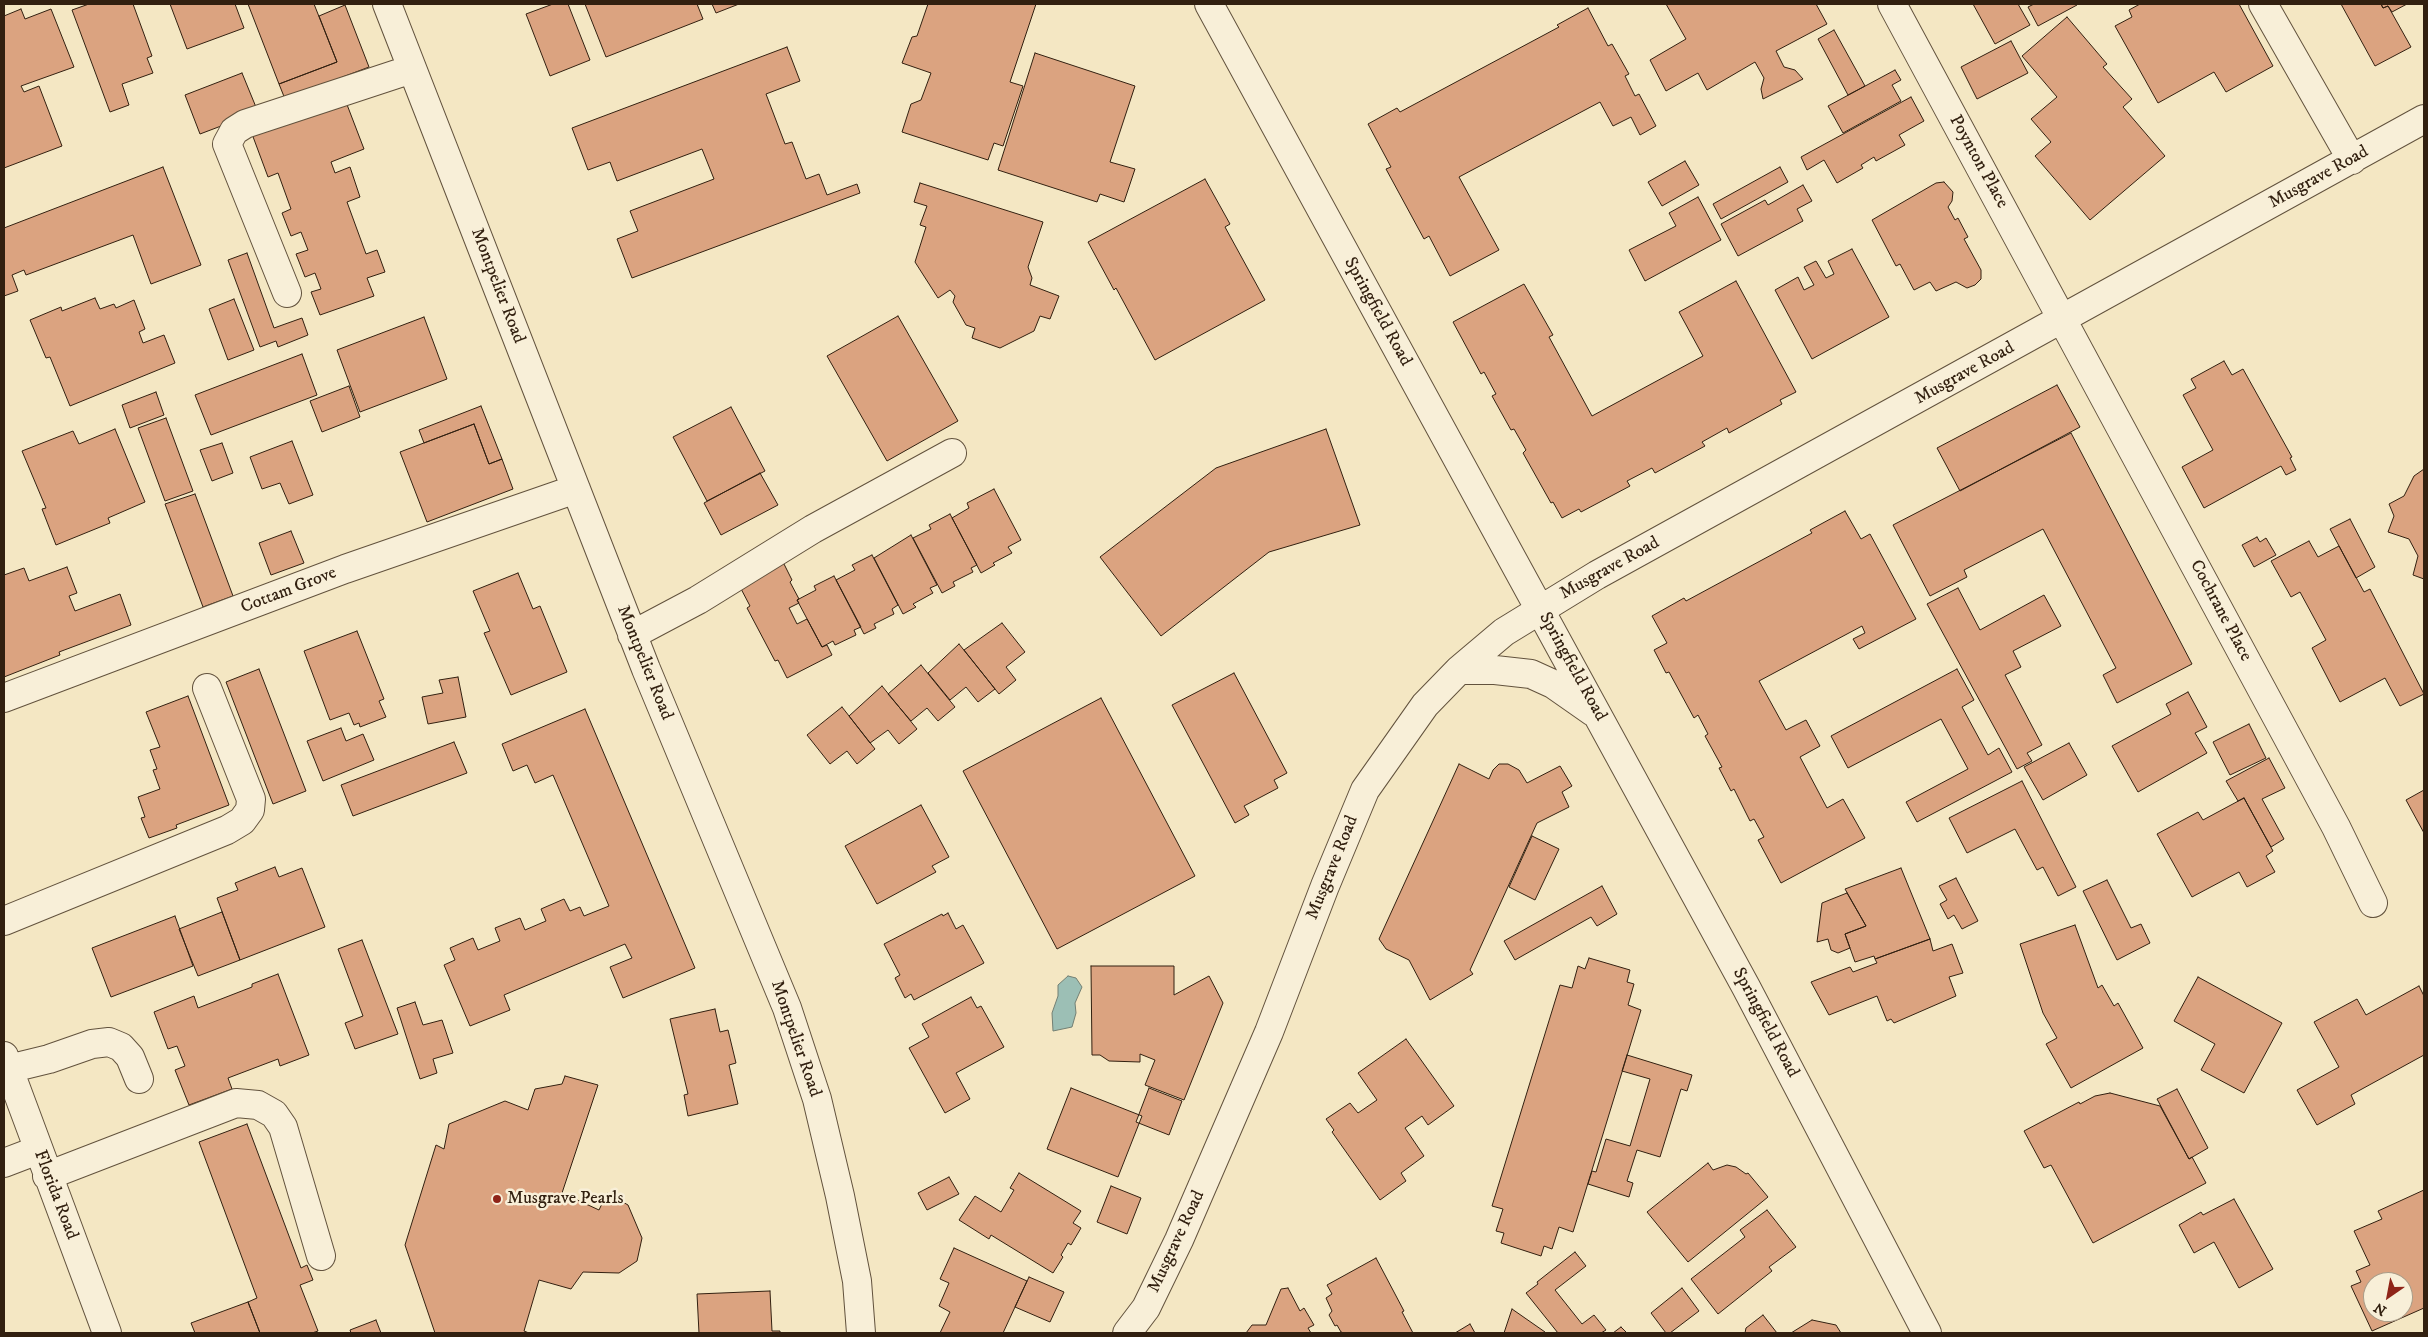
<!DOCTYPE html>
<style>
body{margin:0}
#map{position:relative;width:2428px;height:1337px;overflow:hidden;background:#f4e7c3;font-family:"IM FELL DW Pica",serif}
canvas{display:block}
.frame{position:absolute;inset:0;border:5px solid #322010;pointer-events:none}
.north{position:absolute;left:2363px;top:1272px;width:50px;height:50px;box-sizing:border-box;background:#f8efd8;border:1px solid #a99c88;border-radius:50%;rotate:213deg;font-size:14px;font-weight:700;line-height:20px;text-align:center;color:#322010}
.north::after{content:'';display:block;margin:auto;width:18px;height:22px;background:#8f2418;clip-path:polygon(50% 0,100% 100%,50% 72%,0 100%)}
</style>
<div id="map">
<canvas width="2428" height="1337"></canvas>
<div class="frame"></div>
<div class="north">N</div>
</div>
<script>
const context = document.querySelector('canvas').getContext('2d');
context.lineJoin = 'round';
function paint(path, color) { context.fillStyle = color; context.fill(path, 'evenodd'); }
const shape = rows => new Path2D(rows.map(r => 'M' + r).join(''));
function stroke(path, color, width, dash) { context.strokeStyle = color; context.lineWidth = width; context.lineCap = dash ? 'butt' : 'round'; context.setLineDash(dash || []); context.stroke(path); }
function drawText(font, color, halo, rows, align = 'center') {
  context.font = font + ' "IM FELL DW Pica",serif'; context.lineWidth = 5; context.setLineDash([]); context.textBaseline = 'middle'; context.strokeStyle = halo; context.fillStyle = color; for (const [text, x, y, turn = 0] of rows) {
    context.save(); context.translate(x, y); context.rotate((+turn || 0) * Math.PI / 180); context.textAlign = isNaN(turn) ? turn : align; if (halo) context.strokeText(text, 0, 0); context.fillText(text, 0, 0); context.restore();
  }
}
const water = shape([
 [1068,976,1076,978,1082,987,1075,1003,1076,1013,1072,1027,1053,1031,1052,1013,1058,996,1058,985,1068,976]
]);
paint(water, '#9cbfb5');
stroke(water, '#727f73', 1);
const building = shape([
 [89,4,133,4,152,56,147,58,153,73,122,84,129,105,110,112,72,10,89,4],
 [170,4,235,4,244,28,187,49,170,4],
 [248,4,314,4,337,62,279,84,248,4],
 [553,4,568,4,590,60,550,76,526,14,553,4],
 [585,4,697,4,703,19,606,57,585,4],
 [712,4,739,4,716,13,712,4],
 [928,4,1036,4,1010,82,1023,86,1003,146,994,143,988,160,902,132,911,104,921,100,931,73,902,63,912,37,917,36,928,4],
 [1666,4,1816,4,1827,24,1776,51,1784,67,1795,70,1803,79,1763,99,1761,89,1764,78,1755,62,1707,90,1698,73,1666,91,1650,60,1686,39,1666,4],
 [1973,4,2018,4,2030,25,1995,44,1973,4],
 [2034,4,2076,4,2077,5,2038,26,2028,7,2034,4],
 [2140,4,2239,4,2273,66,2226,92,2214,72,2158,103,2115,26,2132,17,2129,10,2140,4],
 [2341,4,2381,4,2383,8,2388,6,2411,47,2375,66,2341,4],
 [2381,4,2407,4,2392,12,2388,6,2383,8,2381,4],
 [345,5,369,67,285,99,279,84,337,62,319,16,345,5],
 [1588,8,1608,46,1612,44,1629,74,1625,76,1635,96,1639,94,1656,126,1640,135,1631,117,1613,126,1600,102,1459,177,1499,250,1450,276,1429,236,1424,239,1386,169,1391,167,1368,124,1397,108,1400,112,1559,27,1557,25,1588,8],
 [21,9,25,19,51,9,74,67,21,86,24,92,39,86,62,146,4,168,4,16,21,9],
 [2067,17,2107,64,2103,67,2132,99,2123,107,2165,156,2090,220,2035,156,2051,142,2031,119,2057,97,2022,56,2067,17],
 [1834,30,1865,86,1848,95,1818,39,1834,30],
 [2011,41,2028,73,1977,99,1961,67,2011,41],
 [787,47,800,81,766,94,785,144,792,142,806,179,819,174,827,195,857,184,860,193,632,278,617,239,638,231,630,211,714,179,702,149,617,181,610,162,588,170,572,128,787,47],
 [1035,53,1135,86,1110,162,1135,169,1124,202,1100,194,1097,202,998,170,1035,53],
 [1895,70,1901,80,1892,85,1901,101,1843,133,1828,106,1895,70],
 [242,73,258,112,200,134,185,95,242,73],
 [1911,97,1924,121,1899,135,1905,145,1876,161,1874,157,1861,165,1863,168,1837,183,1824,160,1807,170,1801,157,1911,97],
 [346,102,364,149,331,162,335,173,350,167,360,197,347,202,366,254,377,250,385,272,367,278,374,296,320,315,311,292,321,289,315,273,305,277,296,254,308,250,301,232,291,236,282,213,291,209,278,173,268,177,252,134,346,102],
 [1685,161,1699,185,1662,206,1648,182,1685,161],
 [163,167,201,265,151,284,133,235,26,275,24,270,12,275,18,291,4,296,4,228,163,167],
 [1780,167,1788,182,1721,219,1713,204,1780,167],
 [1205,179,1230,224,1225,227,1265,300,1155,360,1116,288,1114,290,1088,242,1205,179],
 [1944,182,1953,192,1952,201,1948,207,1955,220,1958,218,1968,237,1964,239,1981,270,1981,279,1975,285,1967,288,1956,282,1936,291,1930,282,1914,290,1900,264,1896,266,1872,220,1936,183,1944,182],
 [920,183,1043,222,1028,267,1032,278,1030,285,1059,296,1050,319,1040,316,1034,331,1000,348,972,338,975,328,966,325,953,302,955,296,950,290,938,298,915,262,926,227,920,225,927,206,914,202,920,183],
 [1803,185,1812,201,1797,209,1803,221,1738,256,1721,224,1765,200,1768,205,1803,185],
 [1698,197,1721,240,1645,281,1629,250,1676,226,1669,213,1698,197],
 [1852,249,1889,317,1812,359,1775,290,1798,277,1804,290,1814,285,1804,267,1816,261,1826,278,1834,274,1828,261,1852,249],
 [247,253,274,328,302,318,308,335,278,347,276,341,260,347,228,260,247,253],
 [1736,281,1796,392,1780,400,1782,404,1729,433,1727,428,1702,442,1705,446,1655,473,1652,468,1627,481,1630,486,1581,512,1579,509,1562,518,1553,502,1551,503,1523,453,1526,450,1514,429,1511,430,1492,396,1496,394,1484,372,1481,374,1453,322,1524,284,1553,335,1549,337,1592,416,1703,356,1679,312,1736,281],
 [95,298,100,309,114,304,116,308,134,300,145,329,139,332,143,343,164,335,175,363,70,406,50,357,46,358,30,320,61,307,62,311,95,298],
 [234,299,254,350,228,360,209,309,234,299],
 [898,316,958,421,887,461,827,356,898,316],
 [424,317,447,379,360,412,337,350,424,317],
 [302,354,317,395,211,435,195,395,302,354],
 [2224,361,2232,375,2243,369,2292,457,2290,458,2296,470,2286,475,2281,466,2204,508,2182,467,2213,450,2183,395,2196,388,2191,379,2224,361],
 [2057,385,2080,427,1960,491,1937,448,2057,385],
 [349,386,360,417,322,432,310,401,349,386],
 [156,392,164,415,130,428,122,405,156,392],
 [481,406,502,459,489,464,474,424,424,443,419,430,481,406],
 [731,407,765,471,707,501,673,437,731,407],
 [166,418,193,491,165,501,138,428,166,418],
 [474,424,489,464,502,459,513,489,427,522,400,452,474,424],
 [115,429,145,502,108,518,110,523,56,545,42,509,46,508,22,451,73,431,79,444,115,429],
 [1326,429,1360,525,1269,552,1161,636,1100,557,1216,468,1326,429],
 [2071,433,2192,664,2117,703,2103,675,2116,668,2043,529,1964,570,1967,577,1930,596,1893,525,2071,433],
 [292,441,313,495,289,504,280,483,262,489,250,457,292,441],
 [222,443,233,473,212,481,200,450,222,443],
 [2424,469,2424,579,2413,575,2418,556,2409,539,2388,532,2394,516,2389,504,2404,496,2414,476,2424,469],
 [760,473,778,505,721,535,704,503,760,473],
 [994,489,1021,540,1008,547,1012,553,993,563,995,565,981,573,952,518,969,508,967,503,994,489],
 [195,494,233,596,203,607,165,504,195,494],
 [1845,511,1861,539,1870,534,1916,619,1859,649,1853,639,1865,633,1862,626,1759,681,1786,730,1806,720,1820,746,1800,757,1827,808,1843,799,1865,838,1781,883,1758,840,1764,837,1754,819,1750,821,1734,789,1731,791,1719,768,1722,767,1705,736,1708,734,1698,715,1694,718,1669,672,1666,673,1654,650,1667,643,1652,616,1684,598,1686,601,1812,533,1810,530,1845,511],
 [950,514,977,565,971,568,973,572,953,582,955,586,942,593,913,538,931,529,929,525,950,514],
 [2350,519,2375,567,2356,578,2330,529,2350,519],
 [291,531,304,563,271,575,259,543,291,531],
 [911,535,937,585,930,588,933,593,913,604,916,607,903,614,874,558,911,535],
 [2257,537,2260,542,2266,538,2276,555,2254,567,2242,545,2257,537],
 [2309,541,2318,557,2339,546,2364,592,2370,589,2424,694,2400,706,2385,678,2340,702,2312,648,2326,640,2300,592,2291,597,2271,561,2309,541],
 [872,555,898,605,892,609,894,614,874,624,876,628,864,634,836,580,855,570,852,565,872,555],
 [783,562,792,580,790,582,799,599,797,600,799,603,789,608,797,624,807,619,822,647,827,645,832,655,787,678,778,660,775,661,747,608,750,606,739,585,783,562],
 [67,567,77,593,69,596,75,611,120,594,131,625,59,652,60,655,4,677,4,575,24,568,29,581,67,567],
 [518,573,533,609,540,606,567,672,511,695,484,633,490,631,473,591,518,573],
 [834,576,861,627,854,630,856,635,835,645,833,641,822,647,797,600,816,590,814,586,834,576],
 [1958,588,1980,630,2044,595,2061,626,2013,651,2021,667,2005,675,2042,745,2027,753,2032,761,2017,769,1927,604,1958,588],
 [1002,623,1025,652,1006,667,1016,680,999,694,964,650,1002,623],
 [357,631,384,699,379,701,386,717,360,727,359,723,354,725,349,713,330,720,304,651,357,631],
 [959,644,995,689,978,702,966,687,950,700,928,673,959,644],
 [921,665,955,707,938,721,927,708,911,721,888,694,921,665],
 [259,669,306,791,273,804,226,682,259,669],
 [1957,669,1974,700,1962,707,1988,755,1999,748,2012,772,1917,822,1906,802,1968,769,1941,719,1848,768,1831,736,1957,669],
 [1234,673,1287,773,1274,780,1278,788,1244,806,1249,815,1235,823,1172,705,1234,673],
 [458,677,466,717,428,724,422,697,443,693,439,680,458,677],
 [882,686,917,729,899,744,888,730,870,743,849,716,882,686],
 [2188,692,2207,727,2195,733,2207,753,2138,792,2112,746,2171,714,2166,704,2188,692],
 [188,696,229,805,176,825,177,828,149,838,141,818,145,817,138,797,160,789,153,770,157,769,150,750,160,747,146,712,188,696],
 [1101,698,1195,876,1057,949,963,771,1101,698],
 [842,707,875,749,857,764,847,751,830,764,807,735,842,707],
 [585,709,695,968,623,998,610,967,632,958,625,944,504,995,510,1010,470,1026,444,965,455,960,450,948,473,938,478,950,500,941,495,928,520,918,525,930,546,921,541,909,564,899,570,911,580,907,584,916,609,906,553,775,535,783,527,765,513,771,502,744,585,709],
 [2249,724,2266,758,2230,775,2213,742,2249,724],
 [341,728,346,741,363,734,374,760,323,781,307,741,341,728],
 [454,742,467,773,353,816,341,785,454,742],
 [2069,743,2087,775,2043,800,2024,767,2069,743],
 [2269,758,2285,788,2262,799,2284,839,2271,847,2244,798,2238,801,2226,781,2269,758],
 [1459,764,1489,779,1493,770,1499,764,1508,764,1519,770,1527,783,1560,766,1572,786,1562,792,1569,807,1537,823,1470,970,1473,974,1430,1000,1409,960,1386,949,1379,939,1459,764],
 [2022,781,2076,887,2058,896,2043,867,2037,870,2015,829,1967,853,1949,818,2022,781],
 [2424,790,2424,833,2406,800,2424,790],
 [2244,798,2273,851,2266,856,2275,872,2247,887,2239,872,2192,897,2157,834,2198,812,2203,820,2244,798],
 [921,805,949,857,932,866,936,872,877,904,845,846,921,805],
 [1532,836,1559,849,1535,900,1509,887,1532,836],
 [275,867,279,877,302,868,325,927,240,960,217,898,238,890,235,883,275,867],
 [1901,868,1930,939,1875,959,1874,956,1855,962,1845,934,1866,926,1845,889,1901,868],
 [1956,878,1978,921,1962,929,1954,915,1948,919,1940,904,1947,900,1939,886,1956,878],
 [2107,880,2131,928,2141,924,2150,943,2117,960,2083,891,2107,880],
 [1602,886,1617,914,1597,926,1591,917,1515,960,1504,941,1602,886],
 [1847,893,1866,926,1845,934,1850,948,1838,953,1831,950,1828,939,1817,942,1822,903,1847,893],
 [222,912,240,960,198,976,179,929,222,912],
 [948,913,956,929,963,925,984,963,914,1000,911,994,905,998,895,978,900,975,884,944,942,914,943,916,948,913],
 [175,916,193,966,111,997,92,948,175,916],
 [2075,925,2098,988,2102,985,2114,1006,2118,1003,2143,1048,2071,1088,2046,1044,2057,1038,2043,1013,2020,944,2075,925],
 [1930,939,1933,951,1952,944,1963,973,1949,977,1956,996,1894,1023,1891,1019,1887,1021,1877,996,1829,1015,1811,982,1850,967,1853,972,1877,963,1875,959,1930,939],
 [362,940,398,1034,355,1049,345,1023,363,1016,338,949,362,940],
 [1589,958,1630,970,1627,982,1634,984,1628,1005,1641,1010,1573,1232,1559,1227,1552,1249,1544,1246,1541,1256,1501,1243,1504,1233,1496,1231,1503,1209,1492,1206,1560,985,1572,988,1578,966,1585,969,1589,958],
 [1091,966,1174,966,1174,995,1209,976,1223,1003,1184,1100,1145,1085,1155,1060,1140,1054,1140,1062,1109,1061,1100,1055,1092,1055,1091,966],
 [278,974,309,1055,280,1066,278,1059,228,1078,232,1089,189,1105,175,1070,185,1066,177,1046,168,1049,154,1012,194,996,198,1008,252,987,252,984,278,974],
 [2198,977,2282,1023,2244,1093,2201,1070,2215,1044,2174,1021,2198,977],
 [2419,986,2424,996,2424,1055,2351,1095,2355,1104,2317,1125,2297,1090,2339,1067,2314,1022,2357,999,2366,1015,2419,986],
 [971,997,977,1008,981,1006,1004,1047,956,1073,970,1099,945,1113,909,1048,929,1037,922,1024,971,997],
 [415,1002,423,1025,442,1020,453,1053,433,1059,437,1073,420,1079,397,1008,415,1002],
 [715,1009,720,1032,728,1030,736,1063,729,1065,738,1104,688,1116,684,1095,688,1094,670,1019,715,1009],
 [1406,1039,1454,1106,1428,1125,1422,1116,1405,1128,1424,1156,1401,1173,1406,1181,1380,1200,1332,1132,1334,1130,1326,1119,1350,1103,1358,1113,1377,1100,1358,1073,1406,1039],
 [1627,1055,1692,1075,1687,1091,1681,1089,1660,1157,1637,1150,1627,1181,1633,1183,1629,1197,1588,1184,1592,1171,1596,1172,1606,1139,1630,1146,1650,1079,1622,1071,1627,1055],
 [565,1076,598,1085,562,1193,599,1210,607,1193,628,1205,642,1238,637,1261,619,1273,583,1272,571,1289,539,1280,524,1331,529,1333,435,1333,405,1245,436,1145,444,1149,449,1124,505,1101,528,1110,535,1089,562,1084,565,1076],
 [1071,1088,1142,1116,1118,1177,1047,1149,1071,1088],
 [1149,1088,1182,1101,1169,1135,1136,1122,1149,1088],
 [2177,1089,2208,1148,2189,1159,2157,1099,2177,1089],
 [2110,1093,2160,1106,2189,1159,2192,1157,2206,1183,2093,1243,2051,1165,2044,1168,2024,1131,2079,1102,2080,1104,2095,1096,2110,1093],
 [247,1124,301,1268,307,1265,313,1280,300,1285,318,1331,312,1333,260,1333,248,1302,257,1298,199,1142,247,1124],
 [1708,1163,1713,1170,1727,1165,1736,1167,1746,1174,1748,1173,1768,1197,1688,1262,1647,1212,1708,1163],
 [1019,1173,1081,1211,1073,1223,1081,1228,1071,1245,1068,1243,1061,1255,1063,1257,1053,1273,991,1235,989,1239,959,1220,975,1196,1001,1212,1014,1190,1010,1188,1019,1173],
 [949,1177,959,1194,927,1210,918,1193,949,1177],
 [1111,1186,1141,1198,1127,1234,1097,1222,1111,1186],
 [2424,1190,2424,1308,2372,1331,2351,1286,2361,1282,2356,1271,2370,1265,2354,1231,2382,1219,2378,1211,2424,1190],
 [2373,1282,2403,1282,2403,1312,2373,1312,2373,1282],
 [2234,1199,2273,1269,2239,1288,2214,1242,2194,1253,2179,1225,2201,1212,2203,1215,2234,1199],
 [1767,1210,1796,1247,1769,1267,1772,1271,1718,1314,1691,1279,1745,1237,1740,1230,1767,1210],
 [954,1248,1027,1281,1003,1333,940,1333,950,1312,939,1306,949,1283,940,1279,954,1248],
 [1575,1252,1586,1266,1555,1290,1582,1324,1594,1315,1606,1330,1601,1333,1558,1333,1526,1293,1538,1284,1537,1282,1575,1252],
 [1376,1258,1404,1311,1402,1312,1413,1333,1344,1333,1341,1332,1337,1325,1335,1326,1329,1315,1332,1311,1326,1298,1332,1294,1327,1285,1376,1258],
 [1029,1277,1064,1292,1050,1322,1015,1307,1029,1277],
 [1288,1288,1300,1311,1304,1308,1314,1325,1308,1328,1311,1333,1246,1333,1252,1325,1266,1325,1281,1289,1288,1288],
 [1682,1288,1699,1311,1670,1333,1666,1333,1651,1313,1682,1288],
 [770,1291,772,1331,780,1331,780,1333,699,1333,697,1294,770,1291],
 [248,1302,260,1333,195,1333,191,1323,248,1302],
 [1512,1309,1545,1332,1544,1333,1504,1333,1512,1309],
 [1763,1315,1777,1333,1745,1333,1746,1328,1763,1315],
 [376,1320,381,1333,351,1333,350,1330,376,1320],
 [1812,1320,1836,1325,1841,1333,1791,1333,1812,1320],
 [1470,1324,1475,1333,1455,1333,1470,1324],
 [1621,1327,1627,1333,1613,1333,1621,1327]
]);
paint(building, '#dba380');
stroke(building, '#322010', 1);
const minor = shape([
 [387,4,646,669,787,1008,817,1099,840,1196,857,1281,861,1333],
 [1209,4,1746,987,1927,1333],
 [1892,4,2336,827,2373,903],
 [2263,4,2352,160],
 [287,293,227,144,234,131,245,124,412,69],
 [632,635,698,600,813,529,952,453],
 [1459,670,1495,670,1531,674,1553,684,1593,712],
 [4,698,345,569,576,489],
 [4,921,227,830,242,821,250,810,251,799,207,688],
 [4,1056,107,1333],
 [8,1069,49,1059,92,1044,109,1042,121,1047,130,1057,139,1079],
 [4,1163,38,1150],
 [47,1176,236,1103,258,1105,274,1114,283,1127,321,1256],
 [1127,1333,1146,1308,1179,1240,1269,1032,1325,886,1365,790,1425,705,1459,670,1504,632,1597,575,2424,119]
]);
stroke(minor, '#62523d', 30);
stroke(minor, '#f8efd8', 28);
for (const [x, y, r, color] of [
 [497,1199,5,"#8f2418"]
]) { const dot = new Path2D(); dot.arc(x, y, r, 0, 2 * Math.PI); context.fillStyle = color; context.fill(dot); stroke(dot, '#f8efd8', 2); }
drawText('18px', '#322010', '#f8efd8', [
 ["Poynton Place",1978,162,61],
 ["Musgrave Road",2319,178,-29],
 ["Montpelier Road",497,286,69],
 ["Springfield Road",1377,312,61],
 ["Musgrave Road",1965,374,-29],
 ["Musgrave Road",1610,569,-29],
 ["Cottam Grove",289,591,-21],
 ["Cochrane Place",2220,611,62],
 ["Montpelier Road",644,663,68],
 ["Springfield Road",1572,667,61],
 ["Musgrave Road",1333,868,-68],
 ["Springfield Road",1765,1023,62],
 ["Montpelier Road",795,1039,71],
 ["Florida Road",55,1195,69],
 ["Musgrave Road",1177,1242,-65]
]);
drawText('18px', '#322010', '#f8efd8', [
 ["Musgrave Pearls",507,1199]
], 'left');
</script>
